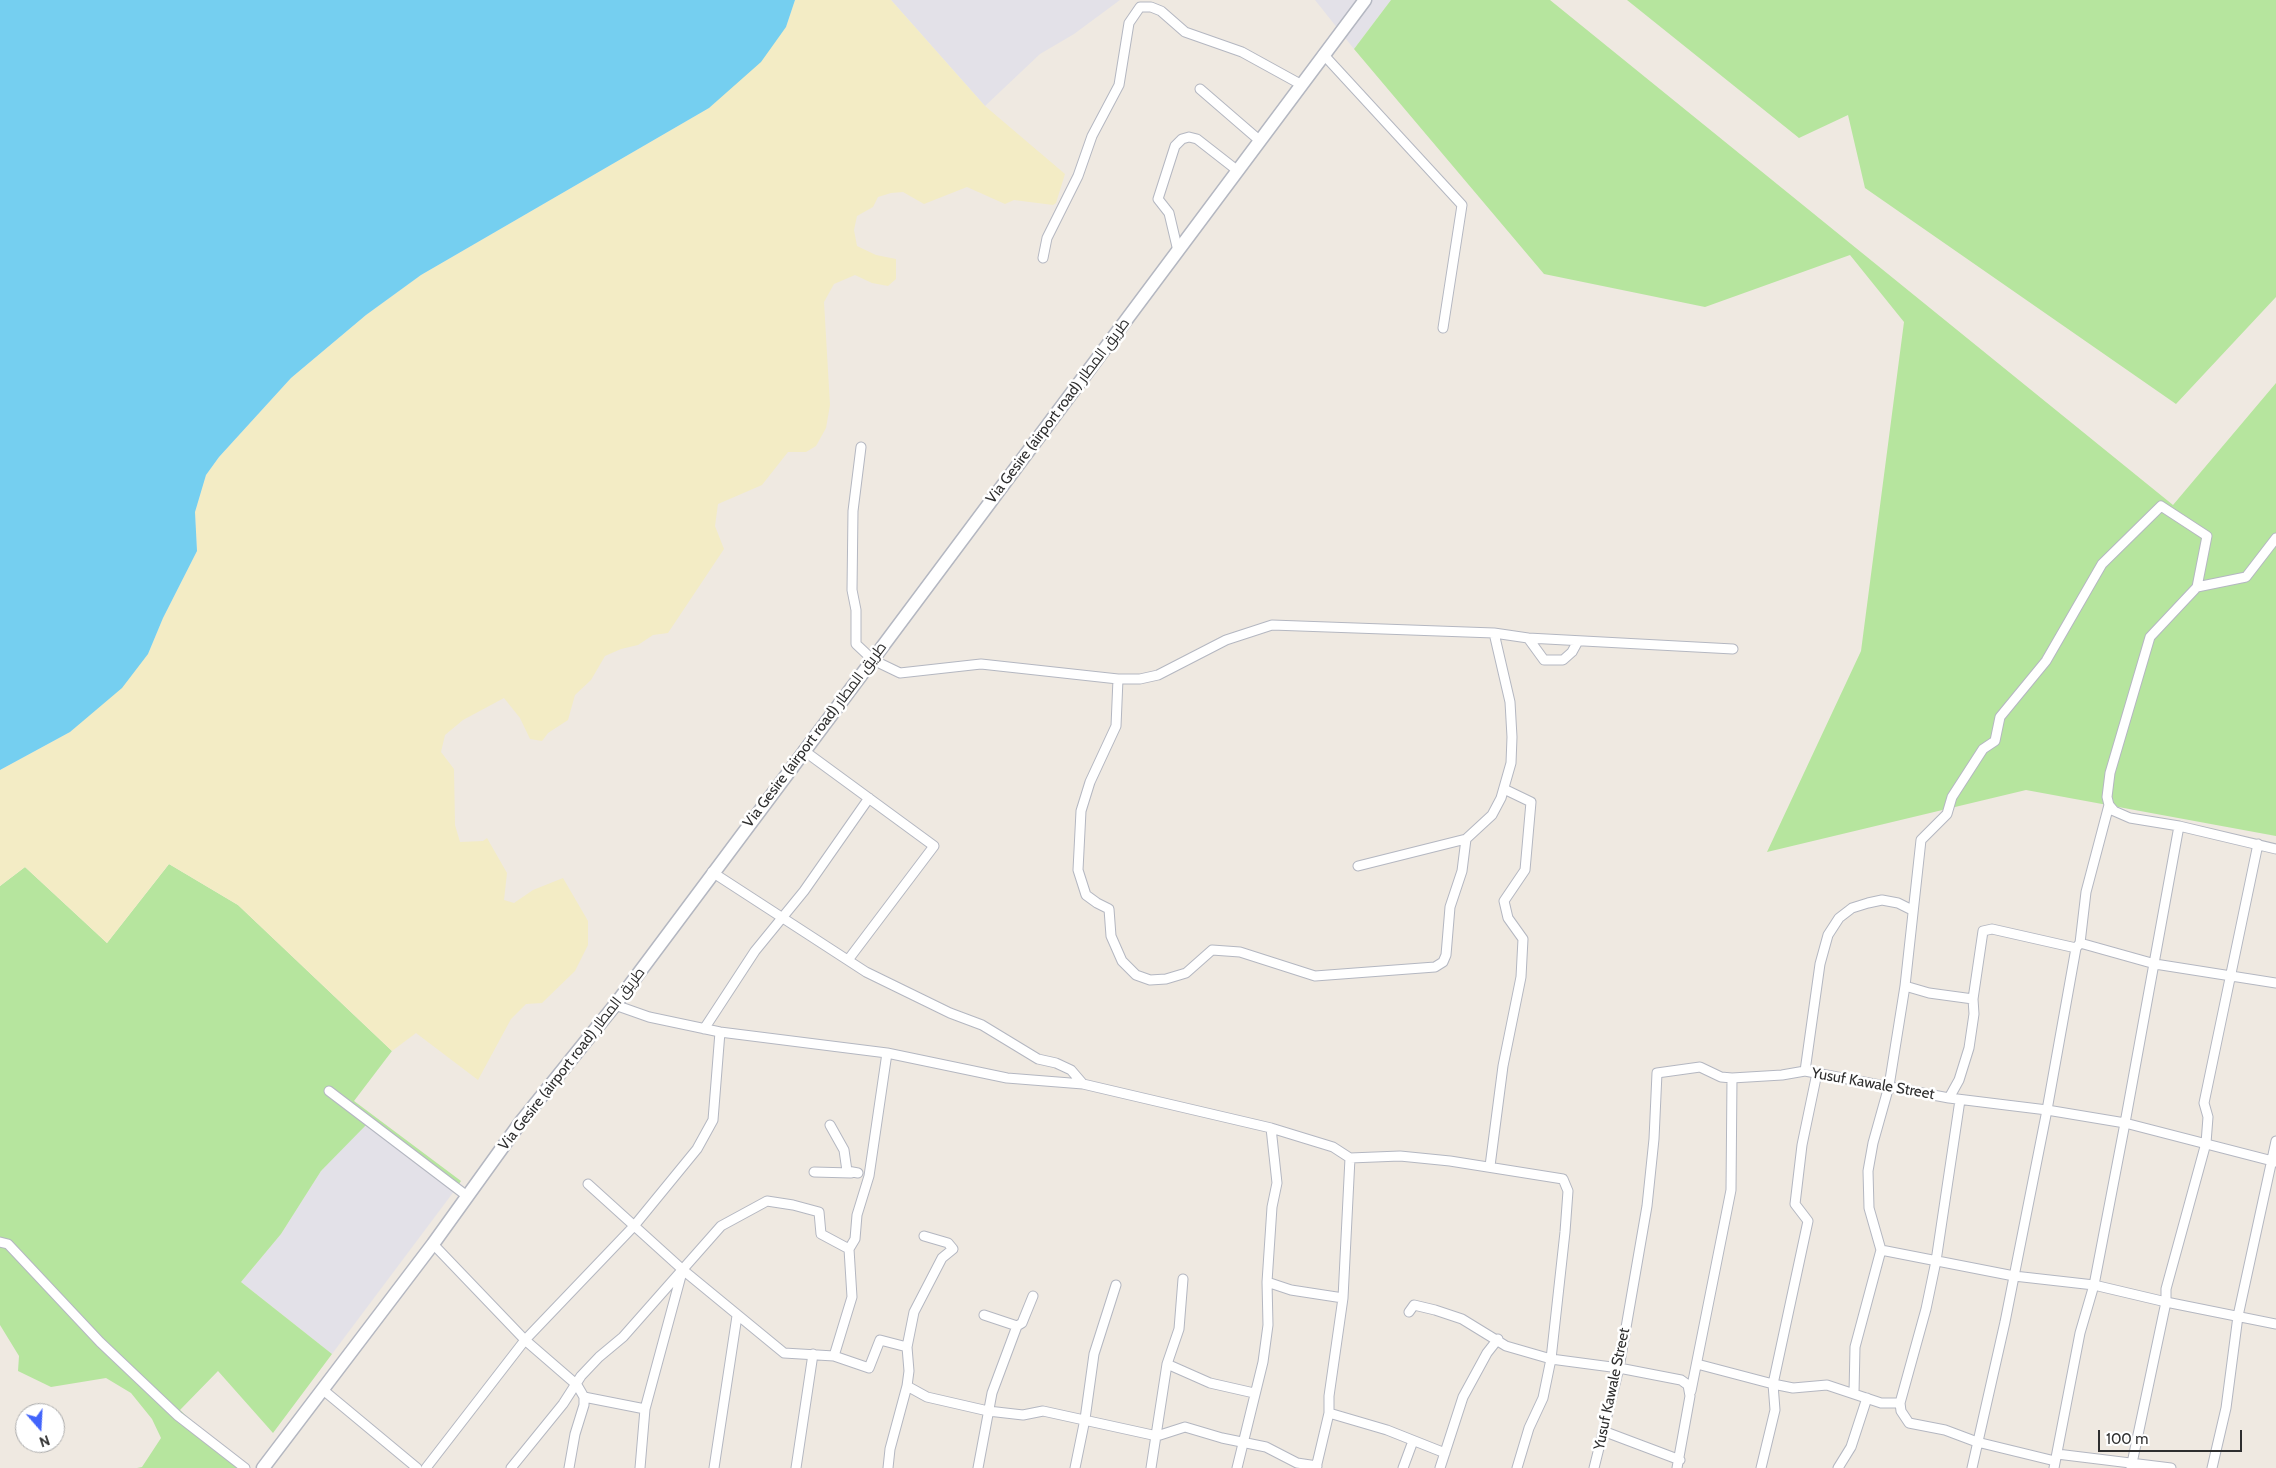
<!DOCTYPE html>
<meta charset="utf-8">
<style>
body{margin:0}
#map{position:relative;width:2276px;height:1468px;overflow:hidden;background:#efe9e1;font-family:Cabin,sans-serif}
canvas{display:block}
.north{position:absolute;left:15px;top:1403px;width:50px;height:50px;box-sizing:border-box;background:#fff;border:1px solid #ababab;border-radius:50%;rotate:161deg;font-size:14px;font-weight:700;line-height:20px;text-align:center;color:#2e2e2e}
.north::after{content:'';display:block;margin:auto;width:18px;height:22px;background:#4264fb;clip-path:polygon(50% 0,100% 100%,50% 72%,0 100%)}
.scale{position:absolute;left:2098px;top:1430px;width:144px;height:22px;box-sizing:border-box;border:2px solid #2e2e2e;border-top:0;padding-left:6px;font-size:15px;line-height:18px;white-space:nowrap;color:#2e2e2e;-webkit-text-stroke:4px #fff;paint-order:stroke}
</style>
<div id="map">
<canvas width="2276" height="1468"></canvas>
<div class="north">N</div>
<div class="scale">100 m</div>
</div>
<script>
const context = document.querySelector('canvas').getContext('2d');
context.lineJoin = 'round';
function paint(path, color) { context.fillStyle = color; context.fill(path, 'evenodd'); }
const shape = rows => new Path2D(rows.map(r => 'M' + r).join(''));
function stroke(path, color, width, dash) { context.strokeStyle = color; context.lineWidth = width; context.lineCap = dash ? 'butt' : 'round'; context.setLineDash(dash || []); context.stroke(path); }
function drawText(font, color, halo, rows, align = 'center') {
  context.font = font + ' Cabin,Cairo,sans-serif'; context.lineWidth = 5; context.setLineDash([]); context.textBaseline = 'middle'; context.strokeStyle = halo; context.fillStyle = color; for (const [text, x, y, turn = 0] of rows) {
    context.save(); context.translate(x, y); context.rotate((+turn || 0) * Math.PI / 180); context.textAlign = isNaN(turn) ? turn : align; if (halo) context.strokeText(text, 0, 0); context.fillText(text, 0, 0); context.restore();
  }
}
paint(shape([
 [891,0,1120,0,1074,34,1040,54,985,106],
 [1315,0,1391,0,1354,49],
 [368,1122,455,1190,332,1354,241,1282,281,1234,321,1171]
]), '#e3e1e8');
paint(shape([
 [1391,0,1550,0,2173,505,2276,383,2276,836,2026,790,1767,852,1861,651,1904,322,1850,255,1705,307,1544,274,1354,49],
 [1627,0,2276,0,2276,297,2176,404,1865,188,1848,115,1799,138],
 [169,864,238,905,392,1051,354,1101,461,1181,455,1190,368,1123,321,1171,281,1234,241,1282,332,1354,273,1433,218,1371,180,1410,242,1468,137,1468,142,1467,161,1438,152,1419,131,1393,106,1378,51,1387,18,1371,19,1356,0,1325,0,886,25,867,107,943]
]), '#b6e59e');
paint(shape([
 [795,0,891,0,985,106,1065,174,1056,203,1053,205,1014,200,1005,204,967,187,924,204,903,192,891,193,878,197,873,207,857,216,854,230,857,246,876,255,896,259,896,279,888,286,872,283,855,275,834,284,824,302,830,405,826,428,816,446,806,452,788,452,762,485,718,504,715,526,724,549,668,633,653,635,638,645,621,649,605,656,591,680,575,695,568,720,548,733,542,741,530,739,520,718,504,698,463,720,445,735,441,752,454,769,455,825,460,842,483,841,487,838,507,873,504,900,514,903,533,890,563,878,588,921,588,945,575,971,542,1003,526,1004,511,1019,478,1080,416,1033,392,1051,238,905,169,864,107,943,25,867,0,886,0,770,70,732,148,654,163,618,197,551,195,512,206,475,219,457,291,378,366,315,421,275,709,108,786,27]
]), '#f3ecc5');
paint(shape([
 [0,0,795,0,786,27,761,62,709,108,421,275,366,315,291,378,219,457,206,475,195,512,197,551,163,618,148,654,122,688,70,732,0,770]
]), '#75cff0');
const minor = shape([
 [1323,54,1462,205,1443,328],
 [1200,89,1259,140],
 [1178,251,1169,213,1158,199,1175,146,1182,139,1189,137,1197,139,1238,171],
 [1043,258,1047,238,1078,176,1092,136,1119,85,1129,23,1140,7,1151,7,1161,11,1185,32,1242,52,1302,85],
 [861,447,853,511,852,590,856,610,856,644,873,660,900,673,981,664,1118,679,1140,679,1158,675,1226,640,1272,625,1494,633,1528,638,1733,649],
 [2197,587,2246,577,2276,538],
 [1528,638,1544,660,1563,660,1572,652,1578,641],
 [1118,679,1116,726,1090,782,1081,811,1078,870,1086,895,1097,903,1109,909,1111,936,1122,961,1136,975,1150,980,1166,979,1186,973,1212,950,1240,952,1315,976,1435,967,1443,962,1446,955,1450,907,1462,871,1466,839],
 [803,750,934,846,848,960],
 [2179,826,2276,849],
 [1358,866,1466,839,1492,815,1501,798,1511,763,1512,737,1510,702,1494,633],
 [712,872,866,972,950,1013,982,1025,1038,1059,1056,1063,1071,1070,1083,1084],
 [2080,943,2155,964,2276,983],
 [1905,986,1929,993,1973,999,1983,931,1992,929,2076,948],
 [615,1005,649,1017,720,1032,887,1053,1007,1078,1083,1084,1271,1128,1333,1147,1350,1158,1400,1156,1450,1161,1563,1179,1568,1191,1565,1232,1551,1359,1543,1398,1529,1428,1517,1468],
 [704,1029,755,951,804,891,869,798],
 [1805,1071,1820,964,1828,935,1839,918,1852,908,1868,903,1882,900,1898,903,1912,910],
 [329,1091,467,1196],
 [1949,1098,1959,1080,1969,1048,1974,1014,1973,999],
 [1960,1100,1936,1261,1926,1309,1900,1403,1901,1411,1909,1423,1945,1430,1977,1442,2055,1461],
 [830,1125,844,1150,847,1171,858,1173],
 [1490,1166,1503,1066,1521,977,1523,939,1508,918,1504,901,1525,870,1531,802,1504,789],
 [814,1172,851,1173],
 [588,1184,683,1270,784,1353,834,1356,869,1368,880,1340,907,1347],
 [0,1242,8,1244,100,1342,178,1416,245,1468],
 [433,1244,525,1340,577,1385,584,1397,584,1405,575,1434,569,1468],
 [1267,1282,1291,1290,1343,1298],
 [1409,1312,1414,1305,1435,1310,1462,1319,1506,1346,1551,1359,1619,1368,1681,1380,1688,1385,1690,1396,1677,1468],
 [984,1315,1017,1326],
 [834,1356,852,1297,849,1249,855,1239,857,1215,869,1176,887,1053],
 [1167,1364,1210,1383,1254,1393],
 [1697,1364,1773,1384,1808,1221,1795,1204,1802,1145,1817,1073],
 [907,1386,927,1397,988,1411,1023,1415,1043,1411,1157,1436,1185,1427,1222,1438,1266,1447,1297,1463,1317,1466],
 [322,1389,417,1468],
 [1691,1391,1731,1190,1732,1078],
 [1854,1393,1855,1347,1881,1250],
 [584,1397,645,1409],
 [1329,1413,1387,1430,1445,1453],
 [1603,1431,1680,1460],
 [2057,1454,2171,1468],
 [426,1468,525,1340,634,1226,697,1149,713,1120,720,1032],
 [511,1468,563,1404,581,1376,599,1357,623,1337,721,1226,767,1201,793,1205,819,1212,821,1234,849,1249],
 [640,1468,645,1409,682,1272],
 [714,1468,737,1316],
 [796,1468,813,1354],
 [888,1468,890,1449,907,1386,909,1371,907,1347,914,1312,942,1258,953,1249,948,1243,924,1236],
 [978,1468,992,1393,1017,1326,1022,1323,1033,1296],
 [1075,1468,1085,1419,1094,1354,1116,1285],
 [1151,1468,1167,1364,1179,1329,1183,1279],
 [1237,1468,1263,1362,1268,1325,1267,1282,1272,1207,1277,1183,1271,1128],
 [1316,1468,1329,1413,1329,1396,1343,1298,1350,1158],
 [1403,1468,1413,1441],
 [1440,1468,1463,1397,1487,1353,1498,1339],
 [1594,1468,1619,1368,1647,1206,1654,1139,1657,1073,1700,1067,1721,1077,1732,1078,1782,1075,1805,1071,1949,1098,2047,1110,2125,1123,2276,1162],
 [1761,1468,1775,1410,1773,1384,1793,1388,1827,1385,1881,1403,1900,1403],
 [1838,1468,1851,1447,1867,1398],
 [1972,1468,2005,1322,2047,1110,2076,948,2080,943,2086,892,2109,805],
 [2054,1468,2080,1333,2094,1285,2125,1123,2179,826,2130,818,2114,811,2109,805,2107,797,2110,773,2150,637,2197,587,2207,536,2161,506,2102,564,2046,661,2000,717,1995,741,1983,749,1952,797,1947,814,1921,840,1905,986,1889,1086,1873,1143,1868,1171,1869,1208,1881,1250,2014,1276,2094,1285,2166,1302,2276,1324],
 [2131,1468,2166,1302,2166,1289,2206,1143,2208,1117,2204,1103,2258,844],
 [2212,1468,2226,1408,2238,1316,2276,1141]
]);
const secondary = shape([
 [263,1468,433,1244,520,1123,615,1005,1365,0]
]);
stroke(minor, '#b4b7c1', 11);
stroke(secondary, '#b4b7c1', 15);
stroke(minor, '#fff', 9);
stroke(secondary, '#fff', 12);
drawText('15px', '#2e2e2e', '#fff', [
 ["Via Gesire (airport road) طريق المطار",1058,411,-53],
 ["Via Gesire (airport road) طريق المطار",815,735,-53],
 ["Via Gesire (airport road) طريق المطار",572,1059,-52],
 ["Yusuf Kawale Street",1873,1084,10],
 ["Yusuf Kawale Street",1612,1389,-78]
]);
</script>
